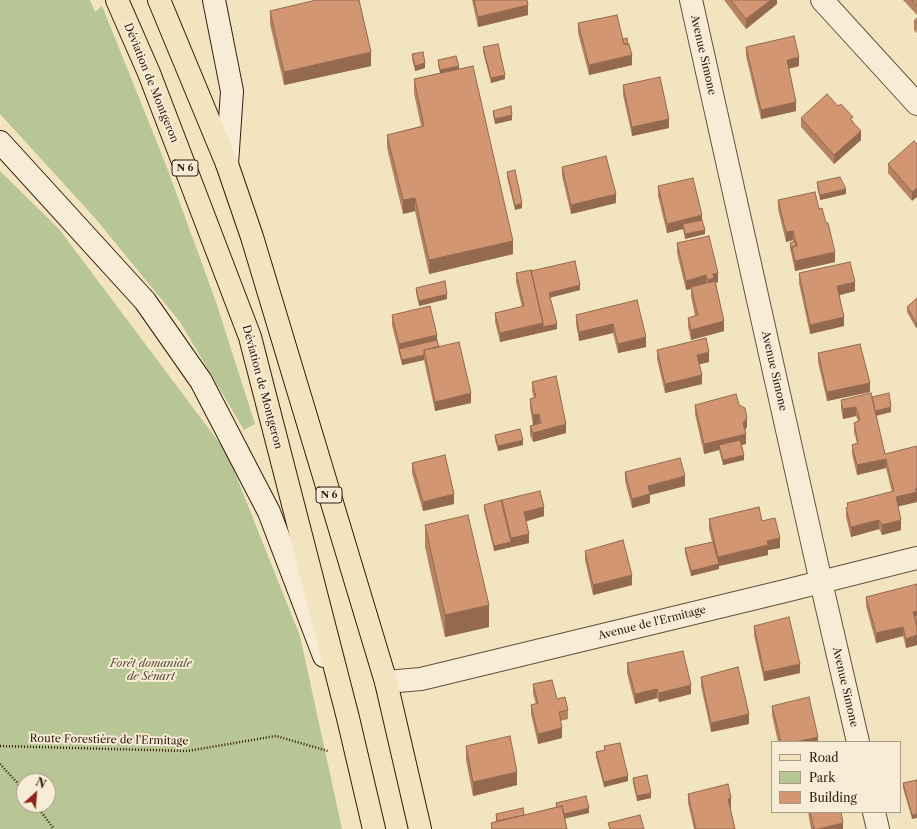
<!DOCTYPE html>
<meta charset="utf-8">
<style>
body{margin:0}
#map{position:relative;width:917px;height:829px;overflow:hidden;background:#f3e4c0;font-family:"Libre Caslon Text",serif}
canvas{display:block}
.legend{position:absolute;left:771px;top:741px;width:130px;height:72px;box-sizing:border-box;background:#f7edd6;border:1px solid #a99986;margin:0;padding:5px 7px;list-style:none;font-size:12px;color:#351b0f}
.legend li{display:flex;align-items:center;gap:8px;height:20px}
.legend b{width:20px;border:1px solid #a99986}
.north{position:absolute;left:16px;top:773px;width:40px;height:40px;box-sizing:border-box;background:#f7edd6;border:1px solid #a99986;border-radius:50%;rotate:26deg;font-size:11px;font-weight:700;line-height:16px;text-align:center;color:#351b0f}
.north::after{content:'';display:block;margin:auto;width:14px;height:18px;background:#8f2418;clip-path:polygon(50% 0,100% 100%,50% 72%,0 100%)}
</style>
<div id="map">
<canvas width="917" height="829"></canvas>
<ul class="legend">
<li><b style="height:5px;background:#f3e4c0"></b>Road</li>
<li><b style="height:11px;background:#b8c595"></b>Park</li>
<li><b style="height:11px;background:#d29772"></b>Building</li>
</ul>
<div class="north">N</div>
</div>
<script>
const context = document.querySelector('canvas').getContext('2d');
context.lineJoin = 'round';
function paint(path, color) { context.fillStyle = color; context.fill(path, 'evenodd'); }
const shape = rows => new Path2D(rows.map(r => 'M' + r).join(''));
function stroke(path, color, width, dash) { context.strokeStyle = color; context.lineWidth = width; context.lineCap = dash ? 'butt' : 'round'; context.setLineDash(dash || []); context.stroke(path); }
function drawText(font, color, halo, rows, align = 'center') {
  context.font = font + ' "Libre Caslon Text",serif'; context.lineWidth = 4; context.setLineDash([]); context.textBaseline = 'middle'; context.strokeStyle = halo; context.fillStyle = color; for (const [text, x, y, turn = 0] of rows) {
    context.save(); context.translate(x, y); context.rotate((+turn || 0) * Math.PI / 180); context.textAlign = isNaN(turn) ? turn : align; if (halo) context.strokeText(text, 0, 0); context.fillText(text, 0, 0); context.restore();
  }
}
paint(shape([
 [0,0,90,0,95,12,102,6,166,165,216,302,255,424,244,430,180,322,95,218,0,114],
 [0,171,59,229,227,453,300,636,342,829,0,829],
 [24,781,48,781,48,805,24,805]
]), '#b8c595');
const street = shape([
 [691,0,821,582,858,742],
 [822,0,917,104],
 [386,682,421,679,785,591,917,558],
 [874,812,878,829]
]);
const secondary = shape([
 [214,0,232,91,227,164],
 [0,142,145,301,201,381,269,512,324,656]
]);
const primary = shape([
 [117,0,149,73,250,337,348,718,374,829],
 [159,0,227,164,252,237,386,682,420,829]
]);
stroke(street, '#644d3b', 24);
stroke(secondary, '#351b0f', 24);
stroke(primary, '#351b0f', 24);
stroke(shape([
 [0,746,187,751,276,736,328,751],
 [0,764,24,790],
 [36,805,54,829]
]), '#351b0f', 2.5, [1, 2]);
stroke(street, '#f7edd6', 22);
stroke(secondary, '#f7edd6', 22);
stroke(primary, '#f3e4c0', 22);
paint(shape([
 [472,0,527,0,528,15,478,27],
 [724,0,777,0,777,4,746,29],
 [903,0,917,0,917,15],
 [270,11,371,66,284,85,270,24],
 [917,18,917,33,914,30,914,21],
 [578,23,623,39,632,65,589,75,578,33],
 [483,47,505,79,491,83,483,52],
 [746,47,799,66,788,69,796,111,761,119,746,56],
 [412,54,425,68,415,71,412,59],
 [438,60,459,69,513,254,429,274,415,211,403,214,387,148,387,135,421,126,414,93,414,79,440,73,438,65],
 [623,85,669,128,632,136,623,95],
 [838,106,853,121,861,140,834,164,801,127,801,118],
 [493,111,512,120,495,124,493,116],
 [917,144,912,201,888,173,888,164],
 [562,167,616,203,571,214,562,176],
 [507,172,522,208,515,210,507,177],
 [817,182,846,194,820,200,817,187],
 [658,186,702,220,705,234,685,239,683,229,667,233,658,196],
 [778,200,819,209,826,223,835,262,795,271,790,248,790,243,794,242,793,240,786,242,778,209],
 [677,243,718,282,716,283,724,331,691,340,688,327,688,318,695,316,691,296,691,289,686,290,677,253],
 [531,271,580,290,550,297,557,329,500,342,495,322,495,313,522,307,516,282,516,273],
 [799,273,855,291,839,295,844,326,810,334,799,283],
 [416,288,447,299,419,306,416,293],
 [917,298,917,327,916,328,907,312,907,307],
 [637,300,646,347,618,353,613,333,579,341,576,324,576,315],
 [392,315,437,340,439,347,471,403,435,411,424,360,402,365,392,325],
 [657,350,709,362,699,364,702,384,665,393,657,359],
 [818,353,870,392,827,401,818,362],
 [532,382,566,433,533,442,530,435,530,426,533,425,530,408,530,399,534,398,532,391],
 [872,397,891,412,876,416,885,454,917,446,917,502,898,506,901,530,882,535,879,529,851,537,846,517,846,508,892,492,886,468,857,475,852,454,852,445,857,443,854,432,854,423,858,421,856,416,843,419,841,409,841,400],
 [695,405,747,427,745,430,746,444,742,445,744,460,723,465,719,450,704,454,695,414],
 [495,435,523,445,498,451,495,440],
 [412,463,454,504,423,511,412,473],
 [625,472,685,486,650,495,650,503,632,508,625,481],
 [502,500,544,516,526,521,529,543,494,551,484,510,484,505,502,506],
 [709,519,762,521,780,548,768,550,768,555,719,566,719,569,691,576,685,553,685,548,712,542,709,529],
 [425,525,489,627,445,637,425,547],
 [585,551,632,585,593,595,585,560],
 [917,584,917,645,906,648,903,636,876,643,866,606,866,597],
 [754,626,800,673,764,681,754,635],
 [627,663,691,694,659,702,657,698,635,704,627,673],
 [701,677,749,724,711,732,701,686],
 [533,684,557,699,568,710,568,719,560,721,562,738,538,744,531,714,531,705,536,704,533,694],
 [772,706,818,742,778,742,772,715],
 [466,746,517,785,473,796,466,760],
 [604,746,628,781,604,787,596,757,596,752,604,751],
 [633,778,651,798,637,801,633,783],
 [917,780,912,819,903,788,903,783],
 [688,794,731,808,730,808,735,829,694,829,688,803],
 [556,803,589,813,565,818,567,829,491,829,491,823,496,821,496,814,524,815,556,807],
 [808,812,841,812,843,829,811,829]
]), '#b58262');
paint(shape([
 [771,0,777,0,777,4,746,29,746,19],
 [528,5,528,15,478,27,478,17],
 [371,52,371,66,284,85,284,72],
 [632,55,632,65,589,75,589,65],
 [799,57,799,66,787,69,787,60],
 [425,63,425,68,415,71,415,66],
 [459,66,459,71,440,75,440,70],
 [505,75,505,79,491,83,491,78],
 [796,102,796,111,761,119,761,110],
 [512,115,512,120,495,124,495,119],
 [669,119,669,128,632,136,632,127],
 [861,131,861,140,834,164,834,155],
 [917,188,917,197,912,201,912,192],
 [846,189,846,194,820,200,820,195],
 [616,194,616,203,571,214,571,205],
 [415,198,415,211,403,214,403,200],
 [522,203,522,208,515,210,515,206],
 [702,215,702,225,683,224,683,229,667,233,667,224],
 [705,230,705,234,685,239,685,234],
 [793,231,793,240,786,242,786,232],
 [513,241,513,254,429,274,429,260],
 [835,252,835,262,795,271,795,261],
 [718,273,718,282,714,283,708,290,708,280,713,274],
 [706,275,706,285,691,287,691,289,686,290,686,281],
 [855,282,855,291,837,296,837,286],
 [580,285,580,290,549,298,549,293],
 [447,294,447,299,419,306,419,301],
 [844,317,844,326,810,334,810,325],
 [724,321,724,331,691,340,691,330],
 [917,322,917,327,916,328,916,323],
 [543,323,557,324,557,329,500,342,500,333],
 [613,324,613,333,579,341,579,332],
 [437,335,437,344,399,349,399,354,399,344],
 [646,337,646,347,618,353,618,344],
 [709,352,709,362,697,365,697,355],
 [424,355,424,360,402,365,402,360],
 [702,375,702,384,665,393,665,384],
 [870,383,870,392,827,401,827,392],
 [471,393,471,403,435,411,435,402],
 [856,407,856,416,843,419,843,409],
 [891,407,891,412,874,416,874,412],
 [539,414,539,423,533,425,533,415],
 [747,418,747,427,743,432,743,423],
 [566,424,566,433,533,442,533,433],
 [746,434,746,444,720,450,719,445,719,450,704,454,704,444],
 [523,440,523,445,498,451,498,446],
 [744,455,744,460,723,465,723,460],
 [886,459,886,468,857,475,857,465],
 [685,476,685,486,650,495,650,503,632,508,632,499,648,486],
 [917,488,917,502,896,507,896,497],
 [454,494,454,504,423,511,423,502],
 [544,507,544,516,524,522,524,512],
 [879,520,879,529,851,537,851,527],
 [901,520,901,530,882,535,882,525],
 [529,534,529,543,494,551,494,546,511,542,511,538],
 [780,538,780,548,768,550,768,555,719,566,719,569,691,576,691,571,718,564,718,557,767,541],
 [632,575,632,585,593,595,593,585],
 [489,605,489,627,445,637,445,615],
 [917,611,917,620,914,621,913,612],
 [903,627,903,636,876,643,876,633],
 [917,635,917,645,906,648,906,639],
 [800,664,800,673,764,681,764,672],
 [691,685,691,694,659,702,659,693],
 [657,689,657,698,635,704,635,694],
 [749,714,749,724,711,732,711,723],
 [562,728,562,738,538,744,538,734],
 [818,737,818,742,795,742],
 [517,772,517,785,473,796,473,782],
 [628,776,628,781,604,787,604,782],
 [651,793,651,798,637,801,637,796],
 [731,798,731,808,728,809,728,799],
 [589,808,589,813,559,820,559,815],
 [917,814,917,818,912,819,912,815],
 [843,823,843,829,819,829]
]), '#936a50');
const building = shape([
 [316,0,359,0,371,52,284,72,270,11,316,0],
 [474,0,527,0,528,5,478,17,474,0],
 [731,0,771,0,746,19,731,0],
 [912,0,917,0,917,6,912,0],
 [617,15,624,44,629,44,632,55,589,65,578,23,617,15],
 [917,18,917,23,914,21,917,18],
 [794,36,799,57,787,60,796,102,761,110,746,47,794,36],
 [627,38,628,44,624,44,623,39,627,38],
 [498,44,505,75,491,78,483,47,498,44],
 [423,52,425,63,415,66,412,54,423,52],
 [456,56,459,66,440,70,438,60,456,56],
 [473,66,513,241,429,260,415,198,403,200,387,135,424,126,414,79,473,66],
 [660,77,669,119,632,127,623,85,660,77],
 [827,94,838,106,841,104,853,117,850,119,861,131,834,155,801,118,827,94],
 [511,106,512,115,495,119,493,111,511,106],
 [914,141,917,144,917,188,912,192,888,164,914,141],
 [606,156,616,194,571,205,562,167,606,156],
 [515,170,522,203,515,206,507,172,515,170],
 [840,177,846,189,820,195,817,182,840,177],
 [693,178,702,215,667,224,658,186,693,178],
 [815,192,819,209,822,208,826,223,828,223,835,252,795,261,792,247,797,246,793,231,786,232,778,200,815,192],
 [702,220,705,230,685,234,683,224,702,220],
 [709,236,718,273,713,274,714,278,708,280,706,275,686,281,677,243,709,236],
 [795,241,796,246,792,247,792,251,790,243,795,241],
 [575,261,580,285,549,293,557,324,543,327,543,323,531,271,575,261],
 [850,262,855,282,837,286,844,317,810,325,799,273,850,262],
 [531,270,543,323,500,333,495,313,524,306,516,273,531,270],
 [445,281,447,294,419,301,416,288,445,281],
 [715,281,724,321,691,330,688,318,698,315,691,287,715,281],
 [917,298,917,322,916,323,907,307,917,298],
 [637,300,646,337,618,344,613,324,579,332,576,315,637,300],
 [430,306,437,335,399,344,392,315,430,306],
 [706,338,709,352,697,355,702,375,665,384,657,350,706,338],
 [437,340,439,347,424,350,424,355,402,360,399,349,437,340],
 [459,342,471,393,435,402,424,350,459,342],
 [860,344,870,383,827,392,818,353,860,344],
 [556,376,566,424,533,433,530,426,541,423,539,414,533,415,530,399,536,397,532,382,556,376],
 [871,393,885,454,917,446,917,488,915,489,917,492,896,497,901,520,882,525,879,520,851,527,846,508,848,507,847,503,894,491,886,459,857,465,852,445,858,443,854,423,860,420,856,407,843,409,841,400,871,393],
 [889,393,891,407,875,411,872,397,889,393],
 [736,394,739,405,745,408,747,418,743,423,746,434,704,444,695,405,736,394],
 [520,429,523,440,498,446,495,435,520,429],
 [740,440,744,455,723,460,719,445,740,440],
 [445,455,454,494,423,502,412,463,445,455],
 [680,458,685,476,648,486,650,494,632,499,625,472,680,458],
 [540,491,544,507,524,512,529,534,511,538,502,500,540,491],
 [501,500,511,542,494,546,484,505,501,500],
 [759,507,762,521,775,518,780,538,767,541,768,545,718,557,709,519,759,507],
 [468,515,489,605,445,615,425,525,468,515],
 [623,540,632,575,593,585,585,551,623,540],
 [713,542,719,564,691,571,685,548,713,542],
 [917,584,917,611,913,612,917,626,917,635,906,639,903,627,876,633,866,597,917,584],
 [917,615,917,626,914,616,917,615],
 [789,617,800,664,764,672,754,626,789,617],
 [683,651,691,685,659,693,657,689,635,694,627,663,683,651],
 [738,667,749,714,711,723,701,677,738,667],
 [552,680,557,699,565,697,568,710,559,712,562,728,538,734,531,705,538,703,533,684,552,680],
 [809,697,818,737,795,742,781,742,772,706,809,697],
 [510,736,517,772,473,782,466,746,510,736],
 [620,743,628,776,604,782,596,752,605,750,604,746,620,743],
 [647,775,651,793,637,796,633,778,647,775],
 [917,780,917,814,912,815,903,783,917,780],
 [728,784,731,798,728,799,735,829,696,829,688,794,728,784],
 [586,796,589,808,564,814,562,806,557,807,556,803,586,796],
 [562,806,567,829,492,829,491,823,562,806],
 [523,808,524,815,497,821,496,814,523,808],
 [810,812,841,812,843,823,819,829,814,829,810,812],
 [640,815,644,829,610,829,608,823,640,815]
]);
paint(building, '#d29772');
stroke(building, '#936a50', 1);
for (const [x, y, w] of [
 [185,168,26],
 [329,495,26]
]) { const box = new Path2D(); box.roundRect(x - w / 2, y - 8, w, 16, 3); context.fillStyle = '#f7edd6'; context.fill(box); stroke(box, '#351b0f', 1); }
drawText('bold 10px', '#351b0f', null, [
 ["N 6",185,168],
 ["N 6",329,495]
]);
drawText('11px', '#351b0f', '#f7edd6', [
 ["Avenue Simone",703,55,77],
 ["Déviation de Montgeron",151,83,68],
 ["Avenue Simone",774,371,77],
 ["Déviation de Montgeron",262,387,75],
 ["Avenue de l'Ermitage",652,623,-14],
 ["Avenue Simone",845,687,77],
 ["Route Forestière de l'Ermitage",109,740,1]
]);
drawText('italic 11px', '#5c4e37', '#f7edd6', [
 ["Forêt domaniale",151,664],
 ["de Sénart",151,677]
]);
</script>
